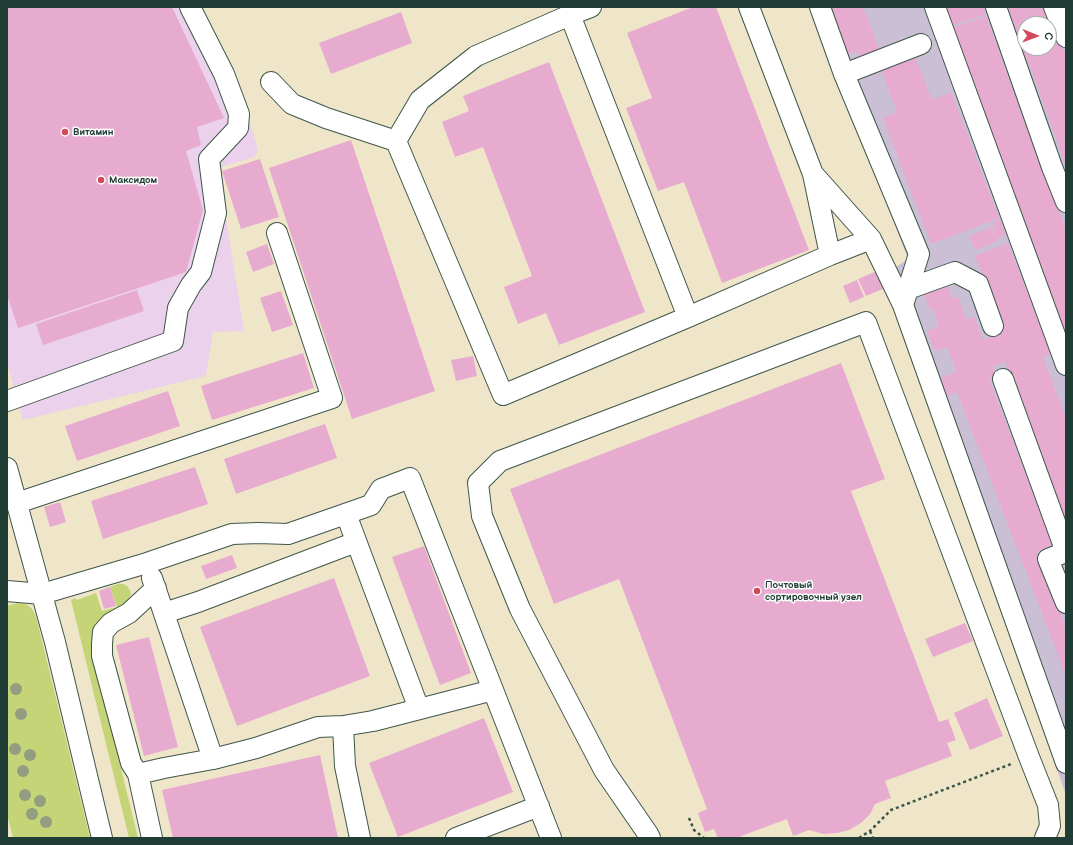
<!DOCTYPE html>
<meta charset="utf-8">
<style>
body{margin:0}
#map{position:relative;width:1073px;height:845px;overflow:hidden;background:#efe6c9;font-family:"Balsamiq Sans",sans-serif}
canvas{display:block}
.frame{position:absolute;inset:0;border:8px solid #1f3d34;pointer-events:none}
.north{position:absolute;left:1017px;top:16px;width:40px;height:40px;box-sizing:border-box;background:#fff;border:1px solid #a5b1ae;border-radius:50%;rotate:91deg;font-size:11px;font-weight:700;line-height:16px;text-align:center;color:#1f3d34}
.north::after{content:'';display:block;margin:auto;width:14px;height:18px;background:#d1495b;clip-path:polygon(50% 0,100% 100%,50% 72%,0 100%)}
</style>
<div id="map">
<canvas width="1073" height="845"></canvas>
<div class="frame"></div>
<div class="north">С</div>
</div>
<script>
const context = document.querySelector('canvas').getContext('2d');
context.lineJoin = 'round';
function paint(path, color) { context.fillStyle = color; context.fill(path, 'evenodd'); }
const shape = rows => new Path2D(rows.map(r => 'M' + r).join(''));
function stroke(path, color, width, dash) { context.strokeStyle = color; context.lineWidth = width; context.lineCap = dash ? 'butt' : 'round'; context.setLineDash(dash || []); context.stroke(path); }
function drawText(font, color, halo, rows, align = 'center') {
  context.font = font + ' "Balsamiq Sans",sans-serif'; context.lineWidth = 3; context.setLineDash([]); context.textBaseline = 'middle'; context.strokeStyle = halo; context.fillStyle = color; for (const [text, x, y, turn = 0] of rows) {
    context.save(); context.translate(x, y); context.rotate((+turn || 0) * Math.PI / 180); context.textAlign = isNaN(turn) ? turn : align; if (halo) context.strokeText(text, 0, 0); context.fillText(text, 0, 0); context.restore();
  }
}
paint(shape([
 [7,7,201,7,233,69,253,132,258,151,254,157,218,168,244,331,213,332,206,376,23,420,7,363]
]), '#ebd1eb');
paint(shape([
 [811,7,1066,7,1066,795,882,276,908,259],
 [1025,24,1049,24,1049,48,1025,48]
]), '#cbbfd5');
paint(shape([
 [118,584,123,584,127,586,130,590,131,594,129,599,125,604,109,614,94,627,91,646,138,838,129,838,71,600,75,598,77,600,96,593,102,611,117,607,110,587],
 [18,603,26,604,31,608,34,612,37,620,90,838,13,838,7,814,7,606]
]), '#c4d476');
paint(shape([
 [7,7,172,7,224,118,197,127,201,145,186,151,203,210,186,272,18,328,7,295],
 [693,7,716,7,809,250,722,283,684,182,658,191,626,108,652,98,627,33],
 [829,7,863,7,880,52,861,60,858,51,848,55],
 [944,7,984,7,986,14,951,26],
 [1005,7,1044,7,1052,31,1057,30,1066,56,1066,166,1029,63,1025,64],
 [1025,24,1049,24,1049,48,1025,48],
 [401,12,412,43,331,74,319,43],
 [986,16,1039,162,1066,229,1066,335,1058,315,1059,314,1004,175,952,28],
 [915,56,932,100,951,92,999,218,931,244,883,118,897,112,881,69],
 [549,62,645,312,559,345,546,313,518,324,504,287,532,276,483,147,455,157,442,122,469,111,463,96],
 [351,140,435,391,352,419,269,168],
 [260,159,279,217,241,229,222,171],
 [1001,220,1006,235,997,238,993,222],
 [992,227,998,241,975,250,970,236],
 [1008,243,1051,354,1043,357,1066,418,1066,521,1005,362,993,366,996,376,989,379,1053,546,1037,552,1066,628,1066,676,957,392,947,396,940,378,957,372,947,347,935,351,927,331,939,326,933,309,930,310,922,289,945,281,952,299,958,297,966,319,974,316,983,340,1004,332,975,256],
 [267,244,274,264,253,272,246,252],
 [877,271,885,288,866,296,858,279],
 [857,280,864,297,850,303,843,286],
 [137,290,144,311,43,345,36,324],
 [281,291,293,325,272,332,260,298],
 [303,353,314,388,212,420,201,386],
 [473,356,477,376,456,381,451,360],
 [841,363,885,479,851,491,939,722,948,719,956,740,947,743,952,756,885,781,891,798,875,804,870,814,861,823,849,830,837,833,823,834,809,830,793,836,787,819,736,838,718,838,714,829,705,832,698,813,707,809,619,579,554,604,510,489],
 [168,391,180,426,77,461,65,426],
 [325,424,337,458,236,494,224,459],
 [195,467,208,504,103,539,91,501],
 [60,502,66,522,50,527,44,507],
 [424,546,471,673,440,685,392,557],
 [232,555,237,568,206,579,201,566],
 [334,578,370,676,237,726,200,627],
 [110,587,116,606,104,609,99,591],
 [965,623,973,641,933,657,925,639],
 [149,637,178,747,144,756,116,645],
 [987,698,1003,736,970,750,954,713],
 [484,718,513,792,398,837,369,763],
 [320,755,338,838,173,838,162,790]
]), '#e8abd0');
const minor = shape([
 [749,7,813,174,830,255],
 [820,7,844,74,919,254,903,305,1066,763],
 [935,7,1066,365],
 [996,7,1052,167,1066,202],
 [1054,7,1066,37],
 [570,15,688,317],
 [844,74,921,44],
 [271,82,292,104,326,118,396,141,503,395,688,317,830,255,871,239],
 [396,141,420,100,476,56,570,15,591,7],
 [814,175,871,239,903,305],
 [908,289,955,272,978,284,993,326],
 [1003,379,1066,552],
 [7,401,173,341,178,308,191,285,201,272,216,213,209,159,238,128,239,114,224,74,190,7],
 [7,468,55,642,102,838],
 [17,503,332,398,277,233],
 [346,514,419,709],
 [1066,552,1048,559,1066,603],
 [152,578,213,759],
 [7,591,42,594,147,563,232,534,258,533,288,534,371,505,381,489,410,478,551,838],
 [164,613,198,602,356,542],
 [343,726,345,766,360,838],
 [138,774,164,768,213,759,256,748,318,727,343,726,373,721,493,690],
 [152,838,138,774,131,763,102,656,102,644,103,632,111,623,129,613,156,588],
 [456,838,539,806],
 [650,838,648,834,604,770,520,609,482,516,478,483,500,461,866,322,1029,757,1048,805,1050,826,1045,838]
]);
stroke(minor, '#3e564a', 22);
stroke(shape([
 [689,818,694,830,704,838],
 [870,831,873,838],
 [859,838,870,831,891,810,1011,764]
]), '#3e564a', 2.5, [3, 3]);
stroke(minor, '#fff', 20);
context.fillStyle = '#939e80';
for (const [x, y] of [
 [16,689],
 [21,714],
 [15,749],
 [30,755],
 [23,771],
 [25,795],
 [40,801],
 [32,814],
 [46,822]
]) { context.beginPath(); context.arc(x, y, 6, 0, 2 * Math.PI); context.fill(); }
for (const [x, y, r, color] of [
 [65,132,4,"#d1495b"],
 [101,180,4,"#d1495b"],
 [757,591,4,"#d1495b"]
]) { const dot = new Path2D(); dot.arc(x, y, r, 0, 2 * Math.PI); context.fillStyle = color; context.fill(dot); stroke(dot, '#fff', 1.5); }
drawText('bold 10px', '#1f3d34', '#fff', [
 ["Витамин",73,132],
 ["Максидом",109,180],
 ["Почтовый",765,585],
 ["сортировочный узел",765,597]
], 'left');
</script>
